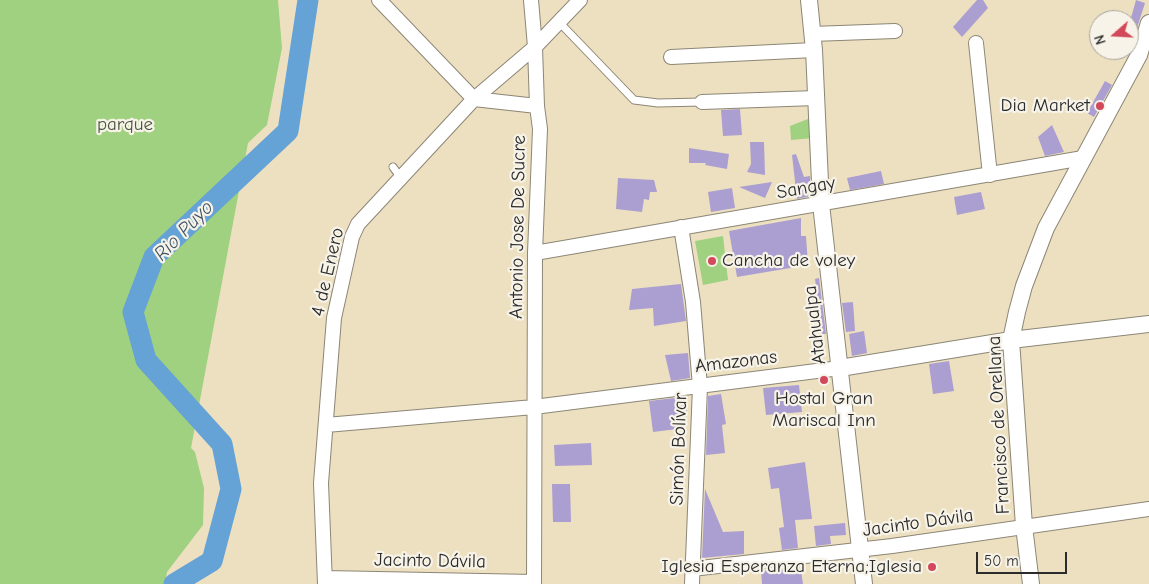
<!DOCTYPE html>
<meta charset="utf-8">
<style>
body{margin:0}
#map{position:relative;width:1149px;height:584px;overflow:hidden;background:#ede0c0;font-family:"Comic Neue",sans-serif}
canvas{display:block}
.north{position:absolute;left:1089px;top:10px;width:50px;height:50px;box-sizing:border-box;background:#f7f3e8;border:1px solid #a5a39c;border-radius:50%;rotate:251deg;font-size:14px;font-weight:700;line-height:20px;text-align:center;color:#2b2b2b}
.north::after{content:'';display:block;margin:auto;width:18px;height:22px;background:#d1495b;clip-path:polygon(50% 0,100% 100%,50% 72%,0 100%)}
.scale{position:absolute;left:976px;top:552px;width:91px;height:22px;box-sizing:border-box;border:2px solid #2b2b2b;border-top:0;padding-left:6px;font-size:15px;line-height:18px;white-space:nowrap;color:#2b2b2b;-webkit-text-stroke:4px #f7f3e8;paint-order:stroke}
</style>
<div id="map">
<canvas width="1149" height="584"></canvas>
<div class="north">N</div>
<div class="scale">50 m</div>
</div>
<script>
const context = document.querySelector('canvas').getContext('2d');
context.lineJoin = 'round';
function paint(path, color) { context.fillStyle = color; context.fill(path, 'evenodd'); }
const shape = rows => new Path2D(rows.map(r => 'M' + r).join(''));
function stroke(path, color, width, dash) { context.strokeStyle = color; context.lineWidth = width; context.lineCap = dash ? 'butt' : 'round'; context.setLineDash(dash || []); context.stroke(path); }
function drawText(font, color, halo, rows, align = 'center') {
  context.font = font + ' "Comic Neue",sans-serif'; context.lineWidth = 4.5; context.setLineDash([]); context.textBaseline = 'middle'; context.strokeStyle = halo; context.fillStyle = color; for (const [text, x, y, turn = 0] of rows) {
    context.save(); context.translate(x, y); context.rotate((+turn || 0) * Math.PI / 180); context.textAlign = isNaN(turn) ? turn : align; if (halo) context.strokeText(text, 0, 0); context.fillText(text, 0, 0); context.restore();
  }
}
paint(shape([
 [0,0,278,0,282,48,267,125,248,143,191,448,195,452,204,488,203,525,167,572,165,584,0,584],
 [813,117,814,138,791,140,790,126],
 [723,236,728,280,703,285,695,241]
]), '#a0d180');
stroke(shape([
 [174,584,212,561,231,489,222,444,146,360,133,312,154,257,288,131,308,0]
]), '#65a2d6', 21);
paint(shape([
 [977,0,983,0,988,8,962,37,953,27],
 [1136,0,1145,3,1137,28,1129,25],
 [1105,81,1112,85,1094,117,1087,113],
 [740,109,742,135,723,136,721,110],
 [1052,125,1064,152,1045,156,1038,137],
 [750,142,764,142,765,175,747,172,751,164],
 [689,148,729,154,727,169,705,165,706,163,689,163],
 [796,154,804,177,810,176,811,196,797,199,792,155],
 [881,171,884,184,850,190,847,178],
 [618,178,654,180,657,192,650,192,649,200,644,199,642,212,616,209],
 [772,182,765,198,739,187],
 [732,188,735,208,711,212,708,192],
 [981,192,985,209,957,215,954,197],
 [801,218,801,236,806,236,808,265,737,277,729,231],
 [819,278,826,334,822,334,815,279],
 [681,284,686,321,654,326,653,308,629,310,632,289],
 [853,302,855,331,846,332,842,303],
 [864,331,867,353,852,356,849,334],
 [688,353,690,378,671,381,665,355],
 [949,361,954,391,933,394,929,364],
 [799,385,802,412,766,415,763,388],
 [721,394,726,424,722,425,725,453,706,455,708,396],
 [683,397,687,404,685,428,653,432,649,401],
 [591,443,592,465,555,466,554,445],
 [805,462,812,519,795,520,798,548,782,550,779,528,784,527,779,488,771,489,768,468],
 [552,484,570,484,571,522,553,522],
 [705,489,723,532,744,531,744,554,702,558],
 [845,523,846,535,830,536,831,544,816,546,814,526],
 [800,565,803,584,762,584,761,571,785,569,784,567]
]), '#ab9ed1');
const service = shape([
 [559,22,634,100,658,103,702,102],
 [393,167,401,178]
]);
const minor = shape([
 [379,0,474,99,537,106],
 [531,0,535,47,537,106,540,129,535,253,534,584],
 [812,34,895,31],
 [976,43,990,175],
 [671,57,814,50],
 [702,102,816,98],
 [681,227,693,302,700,387,692,584],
 [535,253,1083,158],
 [326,425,534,407,840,368],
 [692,569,892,546,1149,509],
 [325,578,534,582],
 [325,584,321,483,334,318,352,237,358,224,474,99,535,47,580,0]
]);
const tertiary = shape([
 [809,0,814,50,821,204,864,584],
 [840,368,1011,340,1149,324],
 [1031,584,1024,526,1011,340,1017,312,1024,286,1046,228,1139,55,1149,23]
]);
stroke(service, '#8c8676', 9);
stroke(minor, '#8c8676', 16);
stroke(tertiary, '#8c8676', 18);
stroke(service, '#fff', 7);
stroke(minor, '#fff', 14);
stroke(tertiary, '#fff', 16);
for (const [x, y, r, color] of [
 [1100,106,5,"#d1495b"],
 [712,261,5,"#d1495b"],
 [824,380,5,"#d1495b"],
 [932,567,5,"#d1495b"]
]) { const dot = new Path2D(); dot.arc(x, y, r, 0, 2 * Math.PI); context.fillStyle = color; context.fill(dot); stroke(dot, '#f7f3e8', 2); }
drawText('19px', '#2b2b2b', '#f7f3e8', [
 ["Dia Market",1090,106],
 ["Cancha de voley",722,261,"left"],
 ["Hostal Gran",824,399,"center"],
 ["Mariscal Inn",824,421,"center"],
 ["Iglesia Esperanza Eterna;Iglesia",922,567]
], 'right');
drawText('19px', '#485440', '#f7f3e8', [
 ["parque",125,125]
]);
drawText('19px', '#2b2b2b', '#f7f3e8', [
 ["Sangay",806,188,-10],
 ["Antonio Jose De Sucre",518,227,-89],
 ["4 de Enero",328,272,-77],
 ["Atahualpa",815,325,-97],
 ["Amazonas",736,362,-7],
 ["Francisco de Orellana",999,425,-93],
 ["Simón Bolívar",679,449,-88],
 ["Jacinto Dávila",918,523,-8],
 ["Jacinto Dávila",430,561,1]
]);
drawText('italic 20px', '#3f5567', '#f7f3e8', [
 ["Rio Puyo",184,231,-46]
]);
</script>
